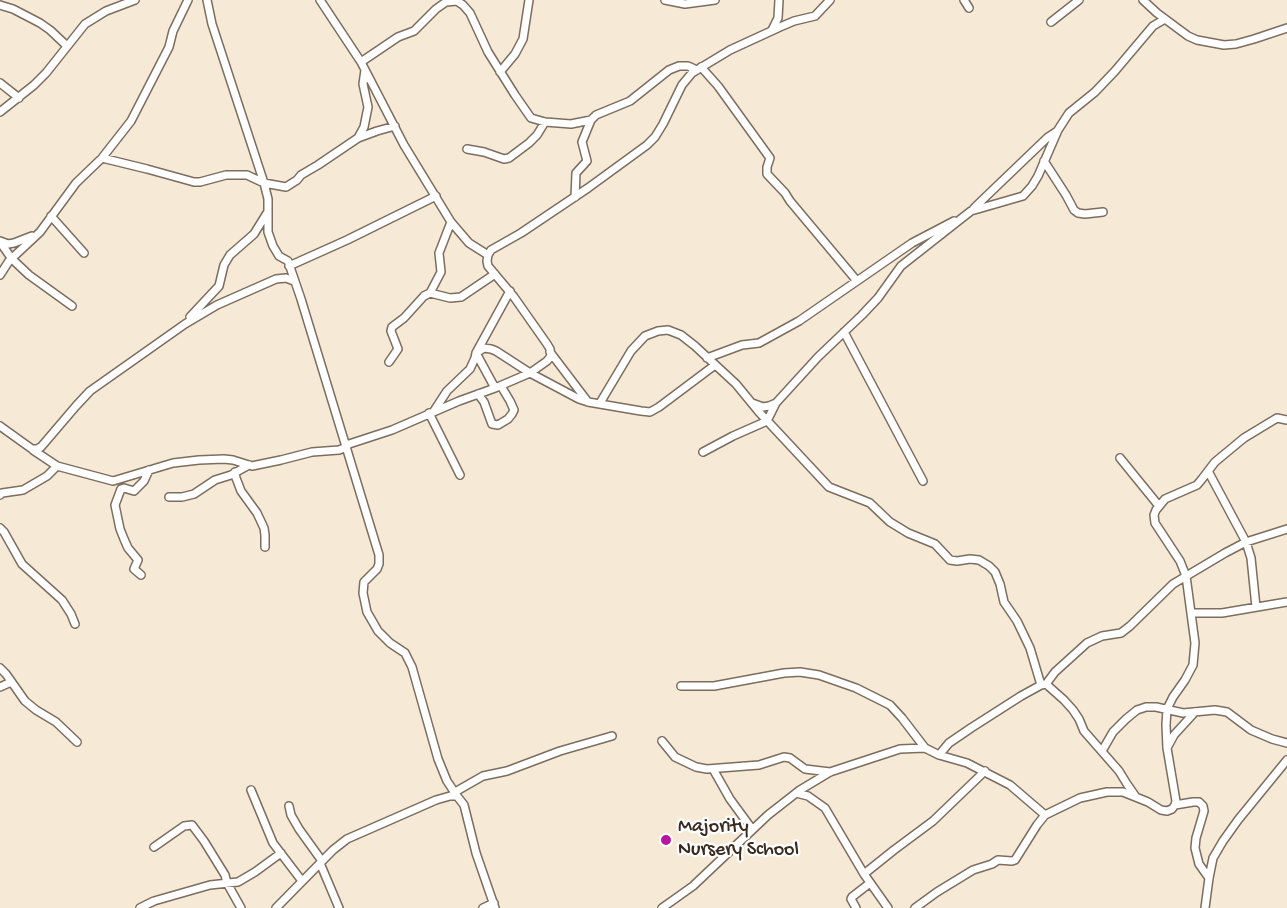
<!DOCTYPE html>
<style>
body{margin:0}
canvas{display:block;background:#f6ead7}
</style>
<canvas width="1287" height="908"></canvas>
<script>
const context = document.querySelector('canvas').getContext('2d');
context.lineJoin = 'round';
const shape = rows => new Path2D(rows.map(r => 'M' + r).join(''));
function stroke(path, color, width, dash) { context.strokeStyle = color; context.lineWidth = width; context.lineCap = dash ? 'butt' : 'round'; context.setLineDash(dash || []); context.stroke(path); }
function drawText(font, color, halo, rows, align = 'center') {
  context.font = font + ' "Gochi Hand",sans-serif'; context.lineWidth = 4.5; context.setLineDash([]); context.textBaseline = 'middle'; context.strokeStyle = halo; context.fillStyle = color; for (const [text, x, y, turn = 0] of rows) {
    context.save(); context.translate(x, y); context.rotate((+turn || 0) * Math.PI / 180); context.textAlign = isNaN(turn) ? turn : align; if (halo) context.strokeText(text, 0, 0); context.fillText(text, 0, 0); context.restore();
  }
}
const minor = shape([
 [207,0,212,24,264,183,268,199,268,232,273,246,279,256,288,261,301,299,379,555,379,564,377,569,364,582,363,593,367,612,378,631,390,643,405,653,412,667,438,759,447,781,457,796],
 [320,0,361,62,404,145,451,222,469,243,488,255],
 [665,0,685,4,715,0],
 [964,0,969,8],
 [1143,0,1157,13,1188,36,1197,40,1224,45,1236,44,1254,39,1287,28],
 [0,5,13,9,40,23,50,30,67,46],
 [1051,22,1079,0],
 [772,30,778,18,779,0],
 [361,62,398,37,414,31,436,9,446,2,457,1,463,5,470,13,488,52,515,95,531,118,545,122,571,124,591,120],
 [701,67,718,86,770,158,767,167,767,174,785,193,790,201,857,281],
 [500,72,515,54,523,39,529,0],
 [0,83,19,98],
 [0,112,34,85,46,73,85,24,106,11,135,0],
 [358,138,364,127,368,107,363,84,365,70],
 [467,149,484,152,504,159,509,158,529,143,537,135,545,122],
 [102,158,147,169,194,182,200,182,226,175,247,175,264,183,286,187,297,180,301,175,318,165,358,138,377,131,395,126],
 [1044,161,1066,195,1074,210,1078,213,1085,214,1103,212],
 [575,197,576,173,587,161,582,142,591,120,596,115,630,101,669,70,679,66,688,66,697,70],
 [974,208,1047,138,1056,132],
 [51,216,84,253],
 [0,241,8,244,14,243,32,236],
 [0,242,12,259,29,275,72,306],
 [289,266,347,240,436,196],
 [0,275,9,261,40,232,76,183,102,158,131,121,169,47,173,31,188,0],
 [430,293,441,272,439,253,451,222],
 [190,317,219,286,224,265,230,255,254,234,267,213],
 [844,332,923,481],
 [550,352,588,402],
 [707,358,742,345,759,343,799,321,912,243,954,221],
 [389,362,398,349,391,331,392,327,404,318,424,296,430,293,450,298,461,297,495,274],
 [495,388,476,353,510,291],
 [478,394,484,402,492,424,498,425,508,419,512,414,514,410,510,401,501,386],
 [600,403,631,351,645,336,658,331,668,330,681,335,695,346,736,384,759,412,829,487,870,503,890,522,908,533,935,544,950,560,957,561,970,559,979,560,989,566,995,572,1000,584,1004,602,1017,621,1030,648,1041,685],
 [752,403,763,407,769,406,776,403,818,357,862,315,878,298,901,266,962,218,971,211,1023,196,1032,186,1038,176,1058,130,1069,113,1095,92,1115,71,1153,26,1165,19],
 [434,411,447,391,470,369,475,358,476,353,484,348,491,349,496,351,530,373,579,399,588,402,641,411,650,412,659,407,715,365],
 [429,413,460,475],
 [0,426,32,449,37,449,41,447,76,406,90,391,185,324,217,305,276,279,286,278,294,281],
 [346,445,392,430,459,401,495,388,530,373,547,361,551,356,550,349,547,344,514,297,488,266,487,261,488,255,491,250,521,233,588,188,647,145,655,137,663,124,682,85,692,73,730,50,780,27,794,21,815,16,830,0],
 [33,450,57,466,113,481,173,463,199,460,224,459,233,460,252,466,281,460,312,452,339,450,347,447],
 [703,452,733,436,767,421,776,403],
 [1120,458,1159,506],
 [1208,471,1246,542,1251,558,1256,607],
 [235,472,236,478,241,491,257,513,264,528,265,535,265,547],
 [0,495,2,493,23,490,47,476,57,466],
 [169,497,182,497,194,494,215,480,231,475,249,465],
 [0,528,4,532,22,564,62,600,71,614,75,624],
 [141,575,134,569,138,560,128,548,124,539,120,529,115,505,121,489,124,488,134,491,144,481,149,470],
 [1191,613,1222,613,1287,602],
 [0,668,6,674,25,701,36,710,56,722,77,742],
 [1046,684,1055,672,1087,643,1102,636,1121,633,1130,626,1173,584,1225,553,1246,542,1287,529],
 [681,686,714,686,784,673,800,672,819,675,856,688,890,705,902,718,925,748],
 [0,687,11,682],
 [662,741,675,757,696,767,707,769,759,765,784,757,790,758,805,769,830,772],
 [1167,748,1174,735,1195,712],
 [1102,751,1113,732,1126,719,1137,710,1146,707,1156,707,1183,713,1215,710,1227,712,1251,730,1272,739,1287,743],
 [939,755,949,743,971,728,1021,696,1041,685,1046,684,1064,700,1073,710,1079,719,1084,731,1119,771,1127,784,1136,797],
 [713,769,730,799,752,829],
 [251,790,273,843,302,881],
 [455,792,483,776,507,771,560,751,612,736],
 [796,793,808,796,825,808,864,874,888,908],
 [1175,805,1193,802,1199,802,1203,806,1204,811,1196,838,1195,848,1199,864,1209,878],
 [289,806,291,815,299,829,322,861],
 [154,847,184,826,192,825,204,841,225,875,227,883,241,908],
 [320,863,339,908],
 [864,874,894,850,933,821,985,771],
 [140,908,154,901,210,885,238,882,255,872,281,853],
 [276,908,333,850,347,839,436,800,450,796,457,796,464,805,476,853,495,908],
 [483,908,494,903],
 [662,908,693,886,768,815,800,790,830,772,900,749,925,748,939,755,967,763,1010,785,1045,815],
 [856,908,851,899,852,897,870,883],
 [915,908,937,892,973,870,992,864,998,860,1012,861,1015,860,1037,825,1045,815,1080,798,1107,792,1123,792,1148,802,1161,810,1167,811,1172,809,1175,805,1176,801,1167,748,1166,725,1167,709,1173,697,1185,680,1193,665,1195,643,1186,576,1180,561,1155,523,1154,515,1156,510,1165,499,1197,485,1202,479,1215,462,1244,438,1277,418,1287,420],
 [1205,908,1209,878,1213,858,1223,841,1238,820,1287,760]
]);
stroke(minor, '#7c6d5f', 10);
stroke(minor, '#fff', 7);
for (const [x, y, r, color] of [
 [666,840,6,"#b5179e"]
]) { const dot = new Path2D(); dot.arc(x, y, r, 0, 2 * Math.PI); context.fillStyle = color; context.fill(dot); stroke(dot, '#fff', 2); }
drawText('20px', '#3b2a1e', '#fff', [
 ["Majority",678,828],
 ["Nursery School",678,851]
], 'left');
</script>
